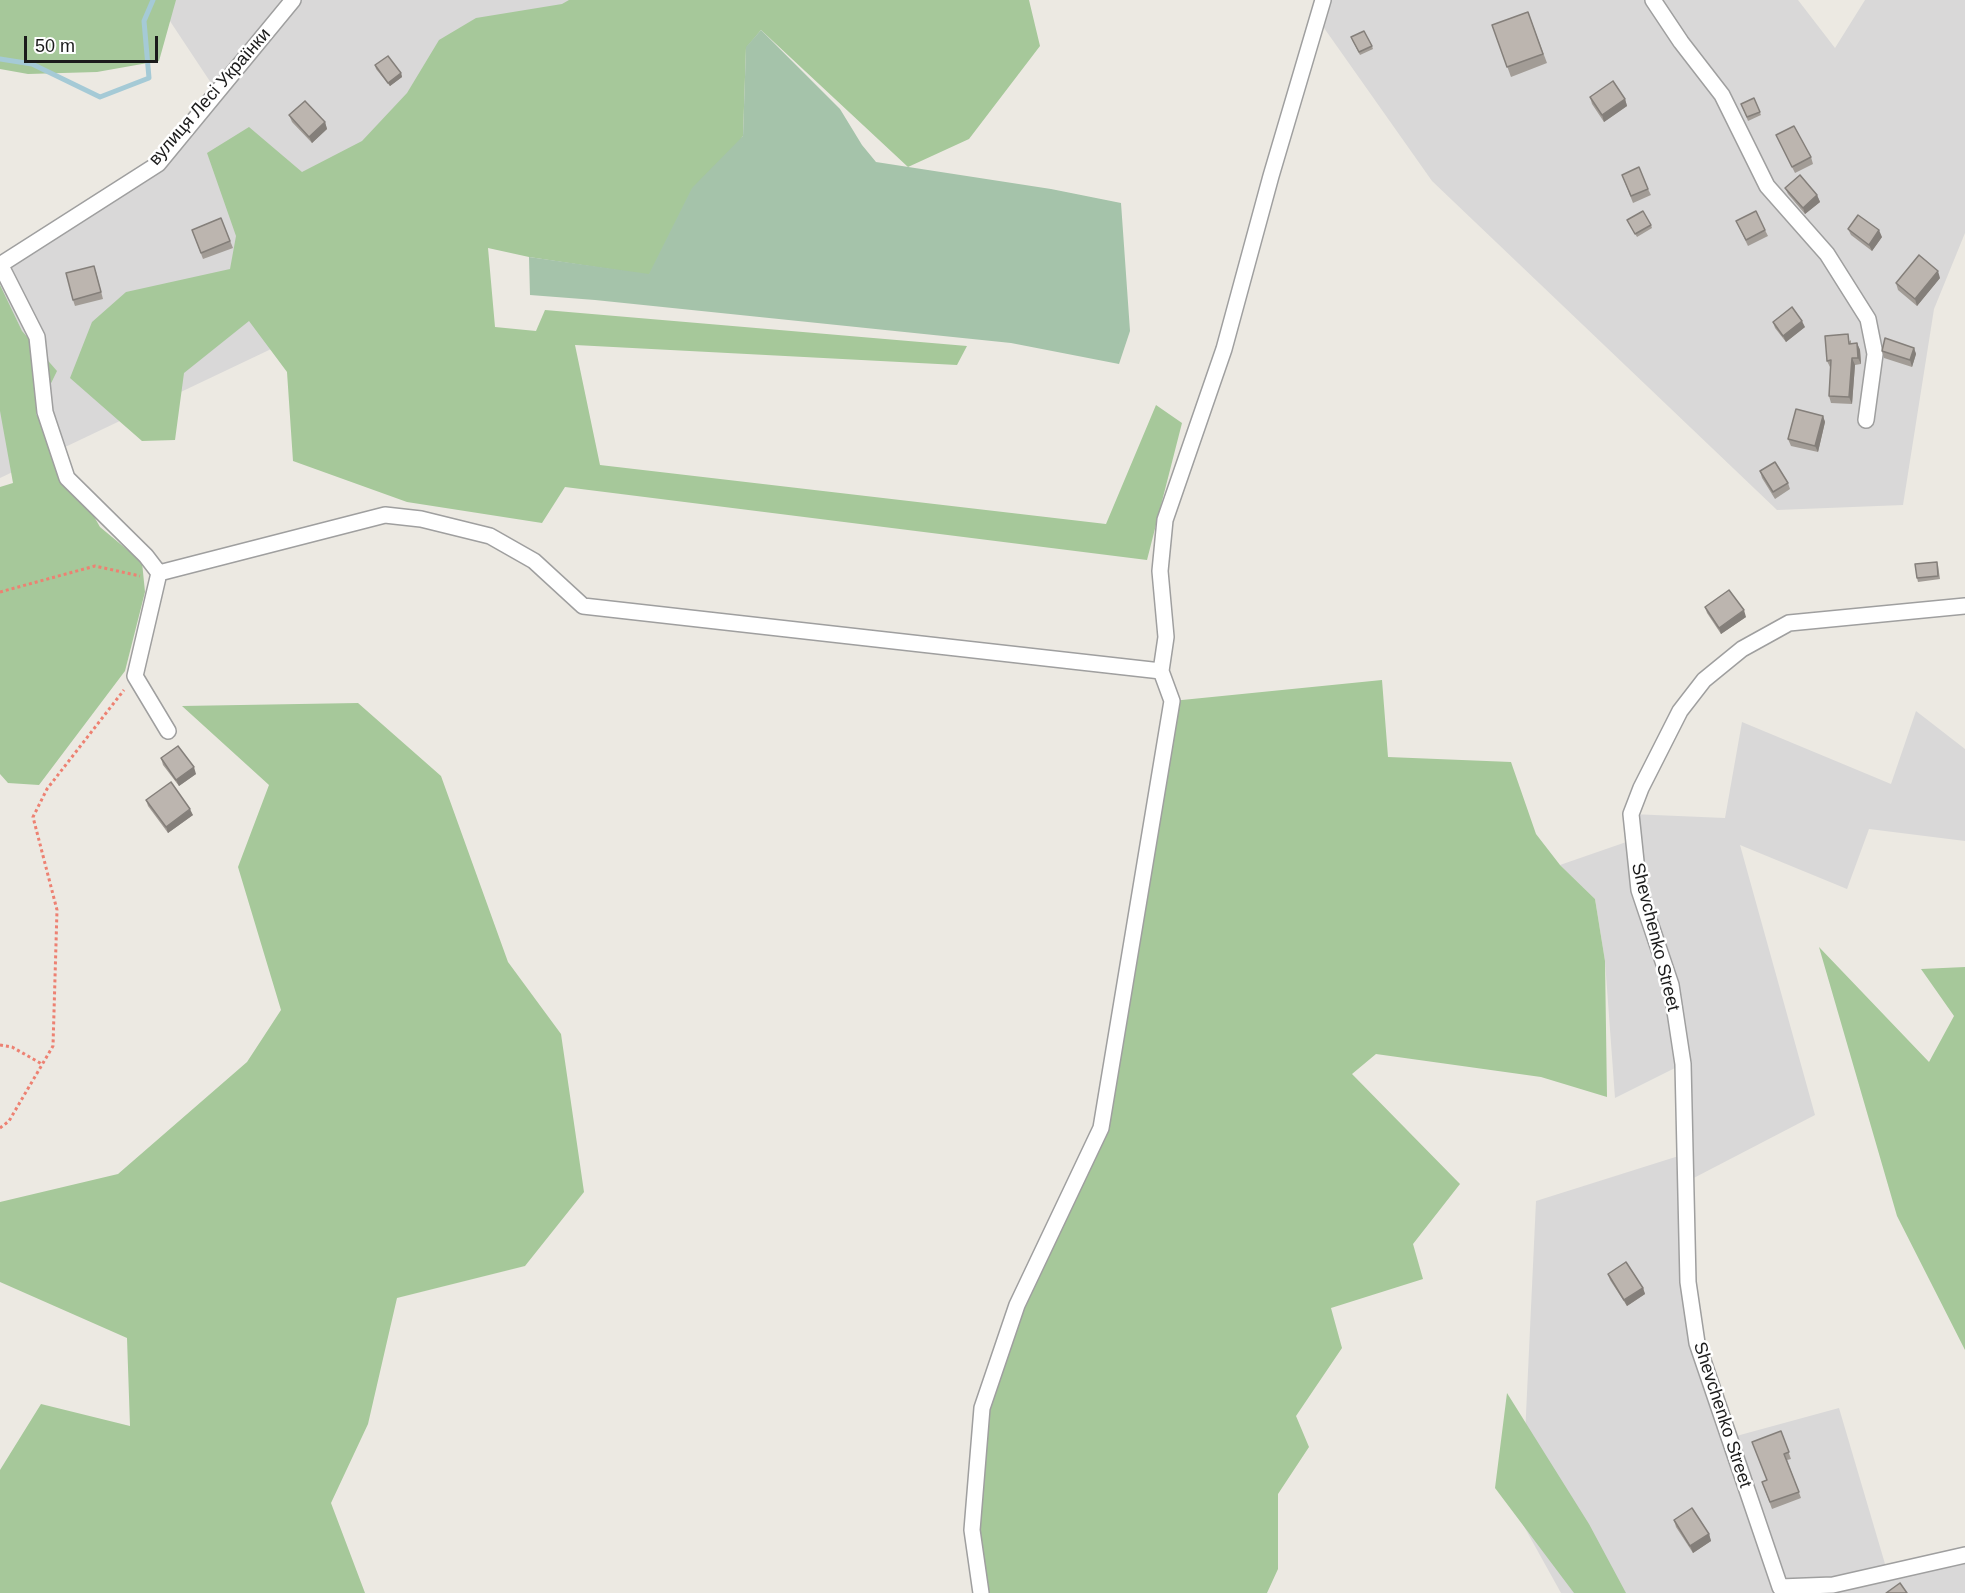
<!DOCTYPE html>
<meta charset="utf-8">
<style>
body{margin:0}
#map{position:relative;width:1965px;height:1593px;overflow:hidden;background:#ece9e2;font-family:Arial,sans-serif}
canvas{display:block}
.scale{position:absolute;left:24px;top:36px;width:134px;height:27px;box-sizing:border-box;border:3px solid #1b1b1b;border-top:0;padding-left:8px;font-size:18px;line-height:21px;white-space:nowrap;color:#1b1b1b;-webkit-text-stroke:4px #fff;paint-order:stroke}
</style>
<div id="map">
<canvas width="1965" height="1593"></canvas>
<div class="scale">50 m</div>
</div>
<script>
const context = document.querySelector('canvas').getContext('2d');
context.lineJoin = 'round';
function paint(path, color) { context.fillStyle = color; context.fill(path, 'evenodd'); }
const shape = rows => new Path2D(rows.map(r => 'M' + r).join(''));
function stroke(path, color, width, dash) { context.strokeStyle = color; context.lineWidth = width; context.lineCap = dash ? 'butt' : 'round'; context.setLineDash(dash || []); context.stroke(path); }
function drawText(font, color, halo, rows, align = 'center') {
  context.font = font + ' Arial,sans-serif'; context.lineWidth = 5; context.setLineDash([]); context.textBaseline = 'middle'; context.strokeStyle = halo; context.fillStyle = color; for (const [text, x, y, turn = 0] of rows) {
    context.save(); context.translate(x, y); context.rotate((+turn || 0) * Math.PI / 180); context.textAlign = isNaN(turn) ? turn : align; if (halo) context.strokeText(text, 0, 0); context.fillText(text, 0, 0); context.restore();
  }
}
paint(shape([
 [156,0,671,0,309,331,0,478,0,265,158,164,217,92],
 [1323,0,1798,0,1835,48,1865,0,1965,0,1965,233,1934,309,1903,505,1777,510,1432,181,1317,18],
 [1916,711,1965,749,1965,841,1869,829,1847,889,1740,845,1815,1115,1686,1182,1688,1282,1729,1438,1839,1408,1888,1574,1965,1555,1965,1593,1561,1593,1521,1521,1536,1201,1685,1154,1683,1064,1615,1098,1605,961,1595,899,1560,865,1632,840,1631,814,1725,818,1742,722,1891,784]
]), '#d9d8d8');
paint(shape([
 [0,0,176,0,159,61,97,72,28,74,0,69],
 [569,0,1029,0,1040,46,969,139,908,167,761,30,746,48,743,136,649,275,529,257,488,248,495,327,536,331,545,310,967,346,957,365,575,345,600,465,1106,524,1156,405,1182,423,1147,560,565,487,542,523,407,502,293,461,287,372,249,321,184,373,175,440,142,441,70,378,92,322,126,292,230,269,236,236,207,153,249,127,302,172,362,141,407,93,439,40,476,18,562,4],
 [0,285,22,331,57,371,36,414,100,527,142,562,145,592,125,671,39,785,8,783,0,774,0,487,13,483,0,411],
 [1382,680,1388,757,1511,762,1536,834,1560,865,1595,899,1605,961,1607,1097,1541,1077,1376,1054,1352,1074,1460,1184,1413,1244,1423,1279,1331,1308,1342,1348,1296,1416,1309,1447,1278,1494,1278,1569,1267,1593,981,1593,972,1530,982,1408,1017,1305,1101,1128,1172,701],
 [358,703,441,776,508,962,561,1034,584,1192,525,1266,397,1298,368,1424,331,1503,365,1593,0,1593,0,1470,41,1404,130,1426,127,1338,0,1282,0,1202,118,1174,247,1062,281,1010,238,867,269,785,182,706],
 [1819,947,1929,1062,1954,1016,1921,969,1965,967,1965,1350,1897,1216],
 [1507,1393,1589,1524,1626,1593,1574,1593,1495,1488]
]), '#a6c89a');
paint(shape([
 [761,30,840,109,862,145,876,162,1051,189,1121,203,1130,331,1119,364,1011,343,595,300,530,295,529,257,649,274,692,188,743,136,746,47]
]), '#a5c3aa');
stroke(shape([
 [0,59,32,64,100,97,149,78,144,21,153,0]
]), '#a5cad6', 5);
const minor = shape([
 [1653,0,1681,42,1722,95,1767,186,1827,254,1868,319,1875,354,1866,420],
 [0,265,158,164,293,0],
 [1,266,37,337,45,412,67,478,146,556,159,573,385,515,421,519,490,536,534,561,583,606,1161,671,1166,637,1160,571,1165,520,1224,349,1271,176,1323,0],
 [159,573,135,676,168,731],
 [1965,606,1789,623,1742,649,1704,680,1680,711,1641,788,1631,814,1639,890,1671,985,1683,1064,1688,1282,1697,1343,1780,1587,1833,1585,1965,1555],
 [981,1593,972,1530,982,1408,1017,1305,1101,1128,1172,701,1161,671]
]);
stroke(minor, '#9f9f9f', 18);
stroke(shape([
 [0,592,95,566,140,576],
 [0,1045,12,1047,42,1064],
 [0,1128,9,1121,53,1046,57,910,33,817,47,789,124,690]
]), '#ed8172', 3, [3, 3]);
stroke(minor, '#fff', 15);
paint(shape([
 [1528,12,1547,63,1511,77,1492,25],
 [1352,40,1372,46,1373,49,1360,55],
 [375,65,401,73,402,77,390,86,376,69],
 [1590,97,1625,99,1627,106,1604,122,1592,104],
 [1754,98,1761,115,1748,121,1741,104],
 [289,115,325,122,327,129,312,143,292,122],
 [1776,135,1811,157,1813,164,1795,173],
 [1622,175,1648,189,1651,195,1633,203],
 [1785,188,1817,195,1820,202,1805,214,1788,194],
 [221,218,233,248,203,259,192,230],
 [1627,220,1651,225,1652,228,1637,237],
 [1736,221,1765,230,1768,236,1748,246],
 [1848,229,1882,237,1872,251,1851,235],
 [96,272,103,299,75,306,73,300],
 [1940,278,1917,306,1898,290,1896,283],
 [1773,322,1805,327,1786,342,1775,328],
 [1851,340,1851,343,1857,343,1860,350,1861,364,1855,365,1852,404,1831,403,1829,396,1831,367,1830,367,1827,361],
 [1914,348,1916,354,1912,367,1884,358,1882,351],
 [1823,416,1825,422,1818,452,1791,446,1788,439],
 [1760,471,1788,483,1790,489,1775,499,1762,478],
 [1938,565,1940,579,1918,582,1917,578],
 [1705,607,1746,617,1721,634,1707,613],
 [161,758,196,774,179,786,163,765],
 [146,800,193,815,168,833,148,806],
 [1608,1274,1643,1288,1645,1294,1627,1306,1610,1280],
 [1781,1431,1791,1459,1787,1460,1801,1498,1772,1509,1762,1482,1767,1480],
 [1674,1520,1709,1534,1711,1541,1693,1553,1676,1527]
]), '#a29c96');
paint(shape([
 [401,73,402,77,390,86,388,83],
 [1625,99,1627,106,1604,122,1602,115],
 [325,122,327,129,312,143,309,137],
 [1817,195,1820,202,1805,214,1803,208],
 [1879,230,1882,237,1872,251,1869,245],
 [1938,271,1940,278,1917,306,1915,299],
 [1802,321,1805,327,1786,342,1783,336],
 [1857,343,1860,350,1861,364,1858,358],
 [1914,348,1916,354,1912,367,1910,360],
 [1852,358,1855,365,1852,404,1849,397],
 [1823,416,1825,422,1818,452,1815,446],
 [1744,610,1746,617,1721,634,1719,628],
 [194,767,196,774,179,786,176,780],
 [190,809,193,815,168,833,166,827],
 [1643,1288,1645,1294,1627,1306,1624,1300],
 [1709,1534,1711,1541,1693,1553,1690,1546]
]), '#847f7a');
const building = shape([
 [1528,12,1543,54,1507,67,1492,25,1528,12],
 [1364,31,1372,46,1359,52,1351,37,1364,31],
 [388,56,401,73,388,83,375,65,388,56],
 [1613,81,1625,99,1602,115,1590,97,1613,81],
 [1754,98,1760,112,1747,117,1741,104,1754,98],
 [305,101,325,122,309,137,289,115,305,101],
 [1794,126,1811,157,1792,167,1776,135,1794,126],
 [1639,167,1648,189,1631,196,1622,175,1639,167],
 [1800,175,1817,195,1803,208,1785,188,1800,175],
 [1643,211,1651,225,1635,234,1627,220,1643,211],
 [1756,211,1765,230,1746,240,1736,221,1756,211],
 [1858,215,1879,230,1869,245,1848,229,1858,215],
 [221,218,230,241,201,253,192,230,221,218],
 [1919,255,1938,271,1915,299,1896,283,1919,255],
 [94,266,101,292,73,300,66,273,94,266],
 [1792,307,1802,321,1783,336,1773,322,1792,307],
 [1848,334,1849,344,1857,343,1858,358,1852,358,1849,397,1829,396,1831,360,1827,361,1825,336,1848,334],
 [1885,338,1914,348,1910,360,1882,351,1885,338],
 [1796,409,1823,416,1815,446,1788,439,1796,409],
 [1775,462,1788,483,1773,492,1760,471,1775,462],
 [1937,562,1938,576,1917,578,1915,564,1937,562],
 [1729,590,1744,610,1719,628,1705,607,1729,590],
 [178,746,194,767,176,780,161,758,178,746],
 [171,782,190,809,166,827,146,800,171,782],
 [1626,1262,1643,1288,1624,1300,1608,1274,1626,1262],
 [1781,1431,1789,1452,1784,1454,1799,1492,1770,1502,1762,1482,1767,1480,1752,1442,1781,1431],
 [1692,1508,1709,1534,1690,1546,1674,1520,1692,1508],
 [1900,1583,1907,1593,1886,1593,1900,1583]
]);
paint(building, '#bcb5af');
stroke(building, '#847f7a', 1.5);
drawText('18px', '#1b1b1b', '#fff', [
 ["вулиця Лесі Українки",210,97,-49],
 ["Shevchenko Street",1655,937,76],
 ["Shevchenko Street",1722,1415,72]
]);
</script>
